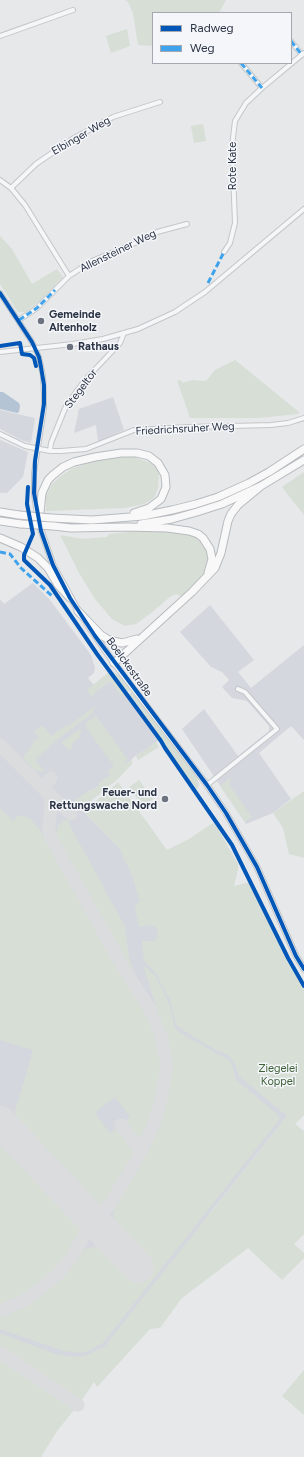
<!DOCTYPE html>
<meta charset="utf-8">
<style>
body{margin:0}
#map{position:relative;width:304px;height:1457px;overflow:hidden;background:#e6e8ea;font-family:Figtree,sans-serif}
canvas{display:block}
.legend{position:absolute;left:152px;top:12px;width:140px;height:52px;box-sizing:border-box;background:#f4f6f9;border:1px solid #a4a8b1;margin:0;padding:5px 7px;list-style:none;font-size:12px;color:#2b3445}
.legend li{display:flex;align-items:center;gap:8px;height:20px}
.legend b{width:20px;border:1px solid #a4a8b1}
</style>
<div id="map">
<canvas width="304" height="1457"></canvas>
<ul class="legend">
<li><b style="height:5px;background:#0057b8"></b>Radweg</li>
<li><b style="height:5px;background:#3ea3ec"></b>Weg</li>
</ul>
</div>
<script>
const context = document.querySelector('canvas').getContext('2d');
context.lineJoin = 'round';
function paint(path, color) { context.fillStyle = color; context.fill(path, 'evenodd'); }
const shape = rows => new Path2D(rows.map(r => 'M' + r).join(''));
function stroke(path, color, width, dash) { context.strokeStyle = color; context.lineWidth = width; context.lineCap = dash ? 'butt' : 'round'; context.setLineDash(dash || []); context.stroke(path); }
function drawText(font, color, halo, rows, align = 'center') {
  context.font = font + ' Figtree,sans-serif'; context.lineWidth = 3; context.setLineDash([]); context.textBaseline = 'middle'; context.strokeStyle = halo; context.fillStyle = color; for (const [text, x, y, turn = 0] of rows) {
    context.save(); context.translate(x, y); context.rotate((+turn || 0) * Math.PI / 180); context.textAlign = isNaN(turn) ? turn : align; if (halo) context.strokeText(text, 0, 0); context.fillText(text, 0, 0); context.restore();
  }
}
paint(shape([
 [113,397,124,430,98,442,96,425,74,433,79,409],
 [0,410,35,418,31,443,21,440,0,429],
 [0,440,28,452,23,477,7,493,0,493],
 [33,583,50,600,91,655,95,668,94,673,88,678,98,690,110,681,117,683,158,741,134,757,114,776,91,791,90,790,74,802,141,870,304,1013,287,1116,210,1213,74,1410,0,1360,0,599,4,604],
 [210,605,254,660,238,672,251,688,304,645,304,740,291,726,259,753,291,799,273,813,246,824,182,729,204,709,238,756,269,731,269,726,247,701,232,698,222,687,229,680,222,672,211,667,180,632]
]), '#d4d7dd');
paint(shape([
 [125,0,226,0,219,13,153,13,153,46,138,45,133,13,128,2],
 [127,29,130,46,111,53,106,36],
 [203,124,206,141,194,143,191,126],
 [0,236,12,249,32,284,57,269,63,277,41,300,25,312,18,312,0,284],
 [235,360,299,412,298,414,259,418,190,418,177,380,182,381,183,383,192,380,204,381,207,380,215,370],
 [132,456,153,464,159,472,158,488,154,498,144,504,125,508,46,511,46,496,52,484,61,476,71,469,97,460],
 [304,472,304,515,282,487],
 [140,531,183,532,195,536,202,540,209,555,207,570,202,579,182,597,177,594,171,596,151,613,136,624,125,626,112,619,95,599,79,573,60,535,83,539,107,537,109,534],
 [109,672,124,694,121,696,110,681,98,690,98,691,93,694,95,697,92,697,88,692,89,688],
 [113,672,119,675,130,690,127,692],
 [132,692,197,777,199,785,196,790,168,750,164,742,129,694],
 [94,707,93,713,58,739,35,760,44,770,43,772,36,771,23,758,24,755,34,744,32,742,39,737,34,732,40,726,45,728,52,736,67,724,68,726],
 [96,716,128,760,125,763,127,764,132,759,132,764,118,779,81,809,74,801,90,790,91,791,99,786,98,783,110,775,107,771,114,766,86,728,87,722],
 [79,729,82,731,79,734,81,737,72,744,72,748,69,750,61,743],
 [156,742,159,747,138,760,136,756],
 [229,778,231,782,229,784,252,817,245,822,220,786],
 [139,780,153,799,143,806,129,787],
 [118,782,167,850,189,839,213,823,217,827,238,864,238,869,234,886,250,882,286,959,304,989,304,1115,295,1124,304,1131,304,1234,294,1244,304,1253,304,1258,282,1280,248,1248,182,1298,160,1328,150,1329,97,1387,94,1382,81,1401,0,1346,0,1333,55,1354,74,1357,85,1356,104,1347,287,1116,239,1076,236,1067,229,1056,205,1044,176,1025,170,1000,155,972,144,961,142,941,155,941,157,938,158,930,153,925,139,927,135,910,136,904,140,901,131,873,122,855,121,850,83,811,109,791],
 [304,791,304,858,289,854,283,828,273,813],
 [0,808,13,821,19,815,30,818,40,830,126,983,147,1013,153,1026,161,1054,162,1066,153,1113,142,1140,138,1141,123,1123,130,1117,115,1097,95,1113,110,1133,118,1127,131,1142,136,1151,107,1202,100,1205,97,1205,13,1118,33,1050,0,1040],
 [64,820,69,820,69,824,125,926,129,957,133,969,131,970,56,835,58,825],
 [143,965,154,974,162,989,170,1006,175,1028,182,1034,229,1060,232,1064,236,1080,277,1114,279,1117,279,1120,103,1343,89,1351,78,1353,64,1351,0,1329,0,1315,18,1308,41,1294,62,1275,80,1252,88,1248,94,1247,102,1249,130,1278,149,1260,119,1228,114,1220,113,1215,115,1205,146,1152,157,1127,171,1072,171,1058,169,1049],
 [0,1141,78,1223,80,1228,79,1235,66,1256,55,1270,43,1282,30,1292,16,1300,0,1306],
 [0,1360,74,1410,57,1431,41,1457,0,1457],
 [304,1370,304,1415,282,1396]
]), '#d6ded6');
paint(shape([
 [0,392,3,392,19,403,20,406,19,412,17,413,0,409]
]), '#b4c4d5');
stroke(shape([
 [0,745,49,794,71,814],
 [42,787,51,778],
 [49,794,51,800,49,830,51,838,124,969,151,1011,161,1037,167,1065,159,1109,153,1126,142,1150,110,1204,104,1210,96,1215,90,1214,82,1209],
 [121,1125,138,1147,142,1150],
 [0,1311,27,1299,57,1275,71,1258,88,1229,88,1219,82,1209],
 [0,1352,78,1405]
]), '#dadcde', 13);
stroke(shape([
 [0,1122,138,1267]
]), '#dadcde', 32);
const minor = shape([
 [0,36,73,10],
 [291,41,302,55],
 [241,63,262,88],
 [0,180,11,188,25,205,69,276],
 [11,188,36,164,74,138,113,117,160,102],
 [224,252,230,243,235,223,232,146,235,121,246,103,262,88,304,53],
 [0,293,32,342,39,357,43,376,44,395,44,408,34,473,34,493,37,516],
 [19,320,37,308,69,276,92,261,147,238,157,232,187,224],
 [0,352,73,344,103,339,138,329,175,312,205,292,304,209],
 [0,434,25,446,50,451,61,451,86,449,134,430,189,427,271,425,288,423,304,418],
 [50,451,51,443,66,406,85,380,120,343,124,333],
 [207,785,277,729,245,692,238,689]
]);
const tertiary = shape([
 [39,524,53,565,80,614],
 [87,624,114,663,207,785,226,813,257,867,296,956,304,969]
]);
const trunk = shape([
 [0,512,19,515],
 [51,518,92,520,143,516,172,510,196,504,218,497,249,483,269,472,304,449],
 [0,521,21,524],
 [39,522,42,493,48,480,53,475,63,467,74,462,95,457,121,453,137,453,149,456,158,463,165,475,166,487,161,499,149,508,134,513],
 [141,524,172,519,197,512,222,504,261,486,304,460],
 [53,526,71,528,127,527,167,528,189,531,198,534,203,538,210,549,212,559,208,573],
 [0,538,21,547,38,558,48,568,58,585,70,598],
 [78,611,101,635,109,640,122,643,137,639],
 [114,663,192,592,215,568,221,553,228,521,231,514,238,505,261,486]
]);
stroke(minor, '#c4c6c8', 6);
stroke(tertiary, '#c4c6c8', 7);
stroke(trunk, '#b8bbbf', 9);
stroke(minor, '#f5f6f7', 4);
stroke(tertiary, '#f5f6f7', 5);
stroke(trunk, '#f8f8f8', 7);
const trunkBridge = shape([
 [19,515,51,518],
 [21,524,53,526]
]);
stroke(trunkBridge, '#b8bbbf', 9, []);
stroke(trunkBridge, '#f8f8f8', 7);
stroke(shape([
 [291,41,302,55],
 [241,63,262,88],
 [208,283,224,252],
 [19,320,37,308,55,290],
 [0,552,10,554,21,568,52,596]
]), '#3ea3ec', 3, [6, 3]);
stroke(shape([
 [0,293,32,342,39,357,41,367,44,385,44,404,35,461,34,493,41,531,53,565,70,598,95,636,207,785,226,813,257,867,296,956,304,969],
 [0,346,20,343,22,354,30,355,34,358,36,366],
 [28,487,27,504,33,534,24,555,24,560,50,585,97,654,161,741,165,748,232,845,288,958,304,986]
]), '#0057b8', 4);
for (const [x, y, r, color] of [
 [41,321,4,"#6c737f"],
 [70,347,4,"#6c737f"],
 [165,799,4,"#6c737f"]
]) { const dot = new Path2D(); dot.arc(x, y, r, 0, 2 * Math.PI); context.fillStyle = color; context.fill(dot); stroke(dot, '#f4f6f9', 1.5); }
drawText('11px', '#2b3445', '#f4f6f9', [
 ["Elbinger Weg",81,136,-30],
 ["Rote Kate",233,166,-90],
 ["Allensteiner Weg",118,251,-26],
 ["Stegeltor",81,389,-53],
 ["Friedrichsruher Weg",185,429,-3],
 ["Boelckestraße",129,667,54]
]);
drawText('bold 11px', '#2b3445', '#f4f6f9', [
 ["Gemeinde",49,315],
 ["Altenholz",49,328],
 ["Rathaus",78,347],
 ["Feuer- und",157,793,"right"],
 ["Rettungswache Nord",157,806,"right"]
], 'left');
drawText('11px', '#3f6138', '#f4f6f9', [
 ["Ziegelei",278,1069],
 ["Koppel",278,1082]
]);
</script>
